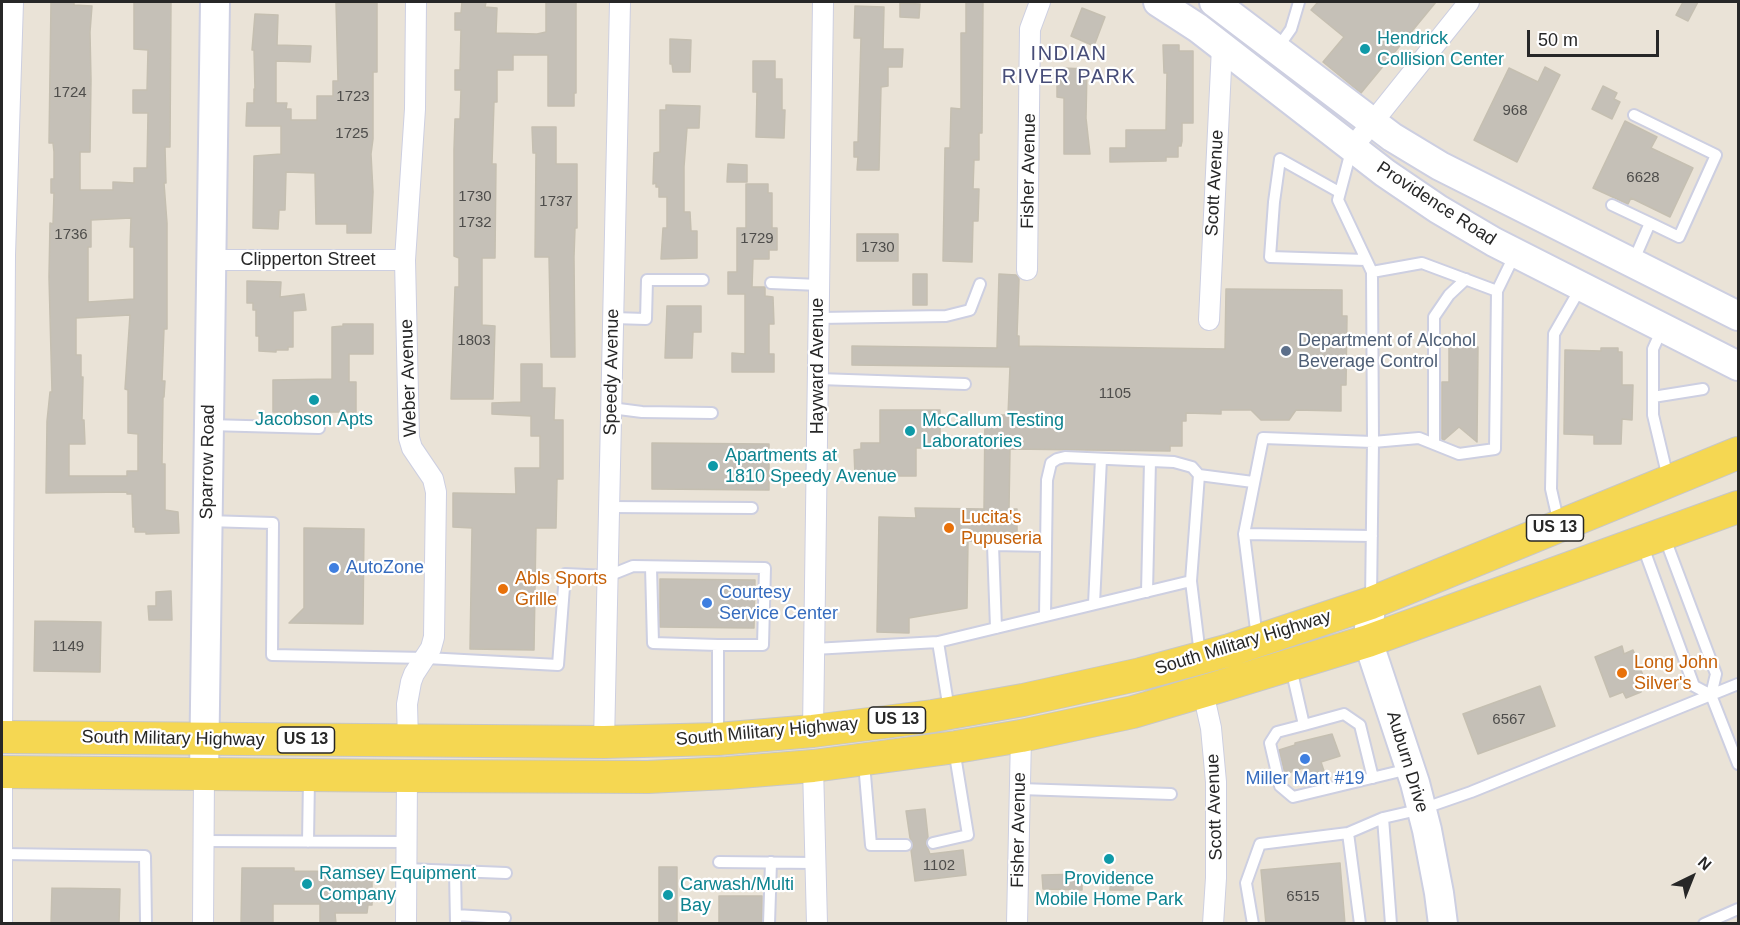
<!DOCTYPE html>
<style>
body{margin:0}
#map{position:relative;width:1740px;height:925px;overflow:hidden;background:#eae3d7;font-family:Arial,sans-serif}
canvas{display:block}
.frame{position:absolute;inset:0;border:3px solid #272727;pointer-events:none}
.north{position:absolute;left:1662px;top:847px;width:60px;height:60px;-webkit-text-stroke:4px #fff;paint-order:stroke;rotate:43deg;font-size:16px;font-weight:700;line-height:24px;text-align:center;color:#272727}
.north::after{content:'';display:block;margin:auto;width:21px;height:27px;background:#272727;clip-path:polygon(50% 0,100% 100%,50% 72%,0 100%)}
.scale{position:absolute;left:1527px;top:30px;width:132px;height:27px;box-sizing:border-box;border:3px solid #272727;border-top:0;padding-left:8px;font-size:18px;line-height:21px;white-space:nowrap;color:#272727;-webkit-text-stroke:4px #fff;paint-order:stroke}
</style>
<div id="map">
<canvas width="1740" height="925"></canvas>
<div class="frame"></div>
<div class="north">N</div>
<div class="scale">50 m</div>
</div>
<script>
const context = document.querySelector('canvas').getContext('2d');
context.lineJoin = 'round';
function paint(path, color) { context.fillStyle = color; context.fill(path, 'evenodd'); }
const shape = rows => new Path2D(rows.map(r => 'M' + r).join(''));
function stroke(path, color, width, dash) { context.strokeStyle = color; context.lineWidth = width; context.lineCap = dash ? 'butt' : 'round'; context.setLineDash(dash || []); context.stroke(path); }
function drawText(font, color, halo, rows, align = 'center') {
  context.font = font + ' Arial,sans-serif'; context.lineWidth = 4.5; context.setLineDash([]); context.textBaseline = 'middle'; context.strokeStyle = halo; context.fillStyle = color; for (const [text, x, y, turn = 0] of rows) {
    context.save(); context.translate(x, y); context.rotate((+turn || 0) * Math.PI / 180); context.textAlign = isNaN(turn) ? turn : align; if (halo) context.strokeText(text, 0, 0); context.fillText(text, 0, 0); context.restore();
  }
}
const building = shape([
 [51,2,74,2,74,5,92,6,90,32,91,80,90,152,80,152,80,190,113,190,113,182,134,183,134,168,147,168,148,113,133,113,133,90,147,90,148,50,134,49,134,2,171,2,170,147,165,147,166,183,164,183,167,223,167,329,164,329,162,381,165,381,164,397,163,397,162,464,165,464,165,510,178,512,179,533,146,534,146,532,135,532,135,527,133,527,132,494,127,494,127,492,46,493,47,421,50,392,52,392,49,277,50,223,53,224,54,193,51,193,51,179,54,179,54,152,53,143,49,143,51,2],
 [131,218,130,247,134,247,134,299,88,302,88,247,91,247,91,220,131,218],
 [130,315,125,389,128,390,128,433,138,434,138,471,127,471,127,476,69,476,69,444,85,444,84,420,82,420,83,377,81,377,81,355,76,355,76,318,130,315],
 [462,2,486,2,485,7,497,8,496,33,537,34,546,32,546,2,576,2,576,93,574,93,574,106,548,106,548,55,513,55,513,70,497,70,497,102,494,102,492,164,496,164,495,258,482,258,482,325,495,326,493,399,451,399,455,287,459,287,459,258,454,256,454,149,455,119,460,119,461,90,455,90,455,70,460,70,461,30,455,30,455,13,461,13,462,2],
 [966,2,983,2,982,133,979,133,979,160,974,160,973,189,979,189,978,221,973,221,972,262,943,261,945,148,950,148,951,108,961,109,961,33,966,33,966,2],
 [1318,2,1436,2,1361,93,1323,62,1344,37,1311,10,1318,2],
 [1683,2,1698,2,1688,21,1676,15,1683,2],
 [336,3,377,3,377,72,373,72,373,139,371,154,373,192,371,233,347,233,347,224,316,224,315,173,286,172,285,210,279,210,278,229,253,228,254,156,281,154,281,126,246,126,247,103,254,103,254,89,255,90,254,50,252,50,255,14,278,15,277,45,311,46,310,62,276,61,276,103,287,103,286,109,291,109,291,120,317,120,317,96,333,96,333,81,338,81,336,3],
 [900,3,920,4,919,18,900,17,900,3],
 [855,6,884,7,883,49,903,49,902,67,888,67,888,86,881,87,879,170,857,170,858,157,854,157,854,142,858,142,861,38,854,38,855,6],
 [1082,8,1105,17,1094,46,1071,36,1082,8],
 [670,39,691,40,690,72,673,72,672,64,670,64,670,39],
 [1163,45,1179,45,1179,51,1193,51,1193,123,1182,123,1182,141,1181,146,1178,146,1178,157,1166,157,1166,161,1110,162,1110,148,1126,148,1126,130,1166,130,1167,73,1164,73,1163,45],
 [753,61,775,61,775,79,782,79,782,110,785,110,784,138,756,137,757,92,753,92,753,61],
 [1545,67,1560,75,1517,162,1474,140,1509,68,1538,82,1545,67],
 [1062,68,1087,69,1086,118,1090,154,1064,154,1064,98,1057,97,1057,76,1062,76,1062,68],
 [1603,86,1617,93,1614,99,1620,102,1612,119,1592,109,1603,86],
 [666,105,700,106,699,128,687,128,684,167,684,212,690,212,691,231,697,231,697,258,661,259,663,228,667,228,667,197,659,197,659,187,656,187,656,183,653,184,654,153,660,152,660,110,666,110,666,105],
 [1625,121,1657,137,1651,148,1693,168,1670,217,1631,198,1628,204,1593,188,1625,121],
 [532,127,556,127,556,164,577,164,577,228,575,228,574,257,575,357,551,357,549,257,535,257,536,153,533,153,532,127],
 [728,164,747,165,747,182,727,182,728,164],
 [746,184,768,184,768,193,772,193,772,228,777,228,777,250,769,250,769,259,753,259,752,287,765,287,765,296,773,297,774,324,769,324,769,354,774,354,774,372,732,372,732,353,745,354,745,294,728,294,728,272,737,272,737,228,746,228,746,184],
 [857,234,898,234,898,261,857,261,857,234],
 [913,274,927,274,927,305,913,305,913,274],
 [999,274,1016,275,1019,279,1017,336,1019,336,1019,346,1225,349,1226,289,1342,290,1342,316,1347,316,1346,385,1341,385,1341,411,1296,410,1289,420,1261,420,1251,410,1221,410,1221,414,1186,413,1186,421,1182,421,1182,446,1170,446,1170,451,1010,449,1009,509,1017,509,1017,538,993,537,987,541,968,541,967,608,909,618,909,633,877,632,879,517,916,518,915,508,984,509,985,415,1008,415,1010,367,852,365,852,346,997,348,999,274],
 [247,281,281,282,280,297,304,294,306,310,293,311,293,347,288,347,288,350,276,350,276,352,259,351,259,336,256,336,256,310,253,310,253,303,247,303,247,281],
 [667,306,701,306,701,332,693,332,692,358,665,358,667,306],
 [343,324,373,324,373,354,349,354,349,382,356,382,356,412,273,412,273,380,332,379,332,327,343,326,343,324],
 [1449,347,1478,347,1477,442,1459,427,1444,440,1442,439,1442,382,1449,382,1449,347],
 [1601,348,1618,348,1618,352,1622,352,1622,385,1633,385,1632,420,1622,419,1621,444,1594,444,1594,435,1564,434,1565,350,1601,351,1601,348],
 [521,364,542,364,542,388,555,388,554,420,563,420,563,479,557,479,556,528,536,528,534,650,470,649,472,528,453,527,453,493,516,494,515,468,540,468,540,436,531,436,531,416,492,414,492,403,521,402,521,364],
 [880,410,940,410,940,448,916,448,916,476,855,476,854,450,861,449,861,443,880,443,880,410],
 [652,443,769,444,769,490,652,489,652,443],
 [304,528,364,529,363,624,289,623,304,608,304,528],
 [660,579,755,580,754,628,660,627,660,579],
 [171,591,172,620,149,620,148,606,156,606,156,592,171,591],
 [35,621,101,622,100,672,34,671,35,621],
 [1622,646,1624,654,1633,650,1646,683,1639,686,1641,692,1626,698,1623,692,1610,697,1595,657,1622,646],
 [1540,686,1555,726,1478,754,1463,714,1540,686],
 [1332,734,1340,756,1321,762,1325,774,1307,780,1303,768,1285,774,1279,750,1295,745,1295,743,1332,734],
 [925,809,928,837,926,844,930,854,963,850,966,875,915,881,911,850,913,844,910,838,906,811,925,809],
 [1340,863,1345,924,1266,924,1261,870,1340,863],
 [659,867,677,867,677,924,659,924,659,867],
 [242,868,294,868,294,871,372,872,372,905,368,905,367,913,335,913,336,924,320,924,320,904,273,904,273,924,241,924,242,868],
 [1133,872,1133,890,1110,890,1111,873,1133,872],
 [1082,874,1082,890,1043,889,1042,875,1082,874],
 [52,888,120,889,119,924,51,924,52,888],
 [719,896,762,896,762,924,719,924,719,896]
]);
paint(building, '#c5c0b7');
stroke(building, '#c5bfb1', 1.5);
const lane = shape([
 [1277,49,1291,29,1299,2],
 [1351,151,1338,200,1372,272,1373,442,1371,600],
 [1339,192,1280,159,1274,202,1270,257,1366,260],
 [1612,205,1650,223],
 [1633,262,1650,223,1679,237,1716,155,1634,115],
 [1372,272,1422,263,1497,291],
 [771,283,819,285],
 [613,318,646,319,647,280,703,280],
 [819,318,946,316,970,310,980,284],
 [1662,329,1653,349,1653,415,1668,478],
 [819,379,965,384],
 [1653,397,1703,389],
 [611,408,642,412,712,413],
 [209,425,319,428],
 [1434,444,1434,317,1449,295,1466,279],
 [609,507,752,508],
 [207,521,273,523,272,655,426,658,558,665,565,574,608,576,633,566,765,568,763,645,718,645,718,736],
 [1559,524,1551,489,1554,334,1581,287],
 [1244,534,1372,536],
 [1642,544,1694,686,1711,695,1716,674,1664,536],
 [651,567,653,643,718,645],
 [1191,581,1200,655],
 [1147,592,1150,461],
 [1094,604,1101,459],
 [1045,616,1047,480,1051,463,1057,459,1065,457,1174,462,1192,467,1199,475],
 [996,628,993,545,1046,546],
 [1257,638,1244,534,1263,438,1373,442,1419,438,1459,454,1495,449,1497,291,1515,254],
 [938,642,949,710],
 [814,649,938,642,1191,581,1199,475,1253,482],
 [1291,668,1304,725,1277,732,1270,743,1280,786,1293,797,1409,769],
 [1711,695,1738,764],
 [1304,725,1344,714,1360,725,1373,778],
 [864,763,871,845,906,845],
 [1020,789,1171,794],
 [1383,818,1391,924],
 [1348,833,1383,818,1422,809,1471,792,1738,684],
 [204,841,406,842],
 [308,842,309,778],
 [933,843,968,835,954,749],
 [2,854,145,856,146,924],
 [719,862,815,863],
 [406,869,506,873],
 [455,871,456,924],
 [456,915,505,918],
 [769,924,771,862],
 [1253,924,1246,883,1260,844,1348,833,1360,924],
 [1704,924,1738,909]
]);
const street = shape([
 [1352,148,1469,2],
 [211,260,405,260],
 [1027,270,1030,29,1040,2],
 [1209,320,1222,47],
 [1203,692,1211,728,1216,782,1216,878,1213,924],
 [813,731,823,2],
 [2,737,5,255,13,2],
 [408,741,407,704,411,682,414,674,431,648,434,637,436,492,433,479,412,448,409,438,405,260,415,109,416,2],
 [604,742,620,2],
 [813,766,817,924],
 [2,924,2,772],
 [203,924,204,774],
 [406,924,407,776],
 [1017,924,1021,736]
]);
const secondary = shape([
 [1158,2,1198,28,1385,173,1438,209,1494,242,1738,366],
 [1214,2,1392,137,1440,166,1738,316],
 [1371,603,1368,641,1415,783,1427,830,1439,893,1443,924],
 [204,774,215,2]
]);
const primary = shape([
 [2,737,604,742,718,739,813,731,933,716,1023,700,1141,674,1230,650,1371,603,1738,453],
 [2,772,407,776,648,777,727,773,813,766,956,747,1021,736,1133,712,1218,687,1368,641,1738,507]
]);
stroke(lane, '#cdcfe1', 14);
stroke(street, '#cdcfe1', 22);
stroke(secondary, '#cdcfe1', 32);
stroke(primary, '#c7c7c7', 34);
stroke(lane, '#fff', 10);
stroke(street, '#fff', 20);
stroke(secondary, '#fff', 28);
stroke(primary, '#f5d752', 32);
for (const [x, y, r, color] of [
 [1365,49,6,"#0f9aa8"],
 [1286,351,6,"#5c6f8a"],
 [314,400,6,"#0f9aa8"],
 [910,431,6,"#0f9aa8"],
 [713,466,6,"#0f9aa8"],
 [949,528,6,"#e8710a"],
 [334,568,6,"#3f7fe0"],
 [503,589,6,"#e8710a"],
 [707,603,6,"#3f7fe0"],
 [1622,673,6,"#e8710a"],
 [1305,759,6,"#3f7fe0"],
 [1109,859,6,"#0f9aa8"],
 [307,884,6,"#0f9aa8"],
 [668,895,6,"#0f9aa8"]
]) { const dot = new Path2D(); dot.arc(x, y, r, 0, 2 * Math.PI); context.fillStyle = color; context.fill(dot); stroke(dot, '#fff', 2); }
drawText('15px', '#4e4d4b', null, [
 ["1724",70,93],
 ["1723",353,97],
 ["968",1515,111],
 ["1725",352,134],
 ["6628",1643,178],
 ["1730",475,197],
 ["1737",556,202],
 ["1732",475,223],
 ["1736",71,235],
 ["1729",757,239],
 ["1730",878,248],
 ["1803",474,341],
 ["1105",1115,394],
 ["1149",68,647],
 ["6567",1509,720],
 ["1102",939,866],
 ["6515",1303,897]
]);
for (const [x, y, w] of [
 [1555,528,57],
 [897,720,57],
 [306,740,57]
]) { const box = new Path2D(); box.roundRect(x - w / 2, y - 13, w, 26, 4.5); context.fillStyle = '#fff'; context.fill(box); stroke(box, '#272727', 1.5); }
drawText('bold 16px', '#272727', null, [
 ["US 13",1555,528],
 ["US 13",897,720],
 ["US 13",306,740]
]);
drawText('18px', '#0d838f', '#fff', [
 ["Hendrick",1377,39],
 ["Collision Center",1377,60],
 ["Jacobson Apts",314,420,"center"],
 ["McCallum Testing",922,421],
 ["Laboratories",922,442],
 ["Apartments at",725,456],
 ["1810 Speedy Avenue",725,477],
 ["Ramsey Equipment",319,874],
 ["Company",319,895],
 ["Providence",1109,879,"center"],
 ["Mobile Home Park",1109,900,"center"],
 ["Carwash/Multi",680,885],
 ["Bay",680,906]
], 'left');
drawText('18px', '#272727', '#fff', [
 ["Fisher Avenue",1029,171,-89],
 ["Scott Avenue",1215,183,-87],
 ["Providence Road",1436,204,33],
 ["Clipperton Street",308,260],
 ["Hayward Avenue",818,366,-90],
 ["Speedy Avenue",612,372,-89],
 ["Weber Avenue",409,378,-92],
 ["Sparrow Road",208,462,-89],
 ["South Military Highway",1243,643,-17],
 ["South Military Highway",767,732,-5],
 ["South Military Highway",173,739,1],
 ["Auburn Drive",1407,762,73],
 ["Scott Avenue",1215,807,-92],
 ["Fisher Avenue",1019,830,-89]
]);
drawText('18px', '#4e5e75', '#fff', [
 ["Department of Alcohol",1298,341],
 ["Beverage Control",1298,362]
], 'left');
drawText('18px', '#c56008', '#fff', [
 ["Lucita's",961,518],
 ["Pupuseria",961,539],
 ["Abls Sports",515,579],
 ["Grille",515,600],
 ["Long John",1634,663],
 ["Silver's",1634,684]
], 'left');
drawText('18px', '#366cbe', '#fff', [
 ["AutoZone",346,568],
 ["Courtesy",719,593],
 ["Service Center",719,614],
 ["Miller Mart #19",1305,779,"center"]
], 'left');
context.letterSpacing = '1.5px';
drawText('20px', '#474d78', '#fff', [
 ["INDIAN",1069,54],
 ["RIVER PARK",1069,77]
]);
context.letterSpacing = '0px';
</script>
